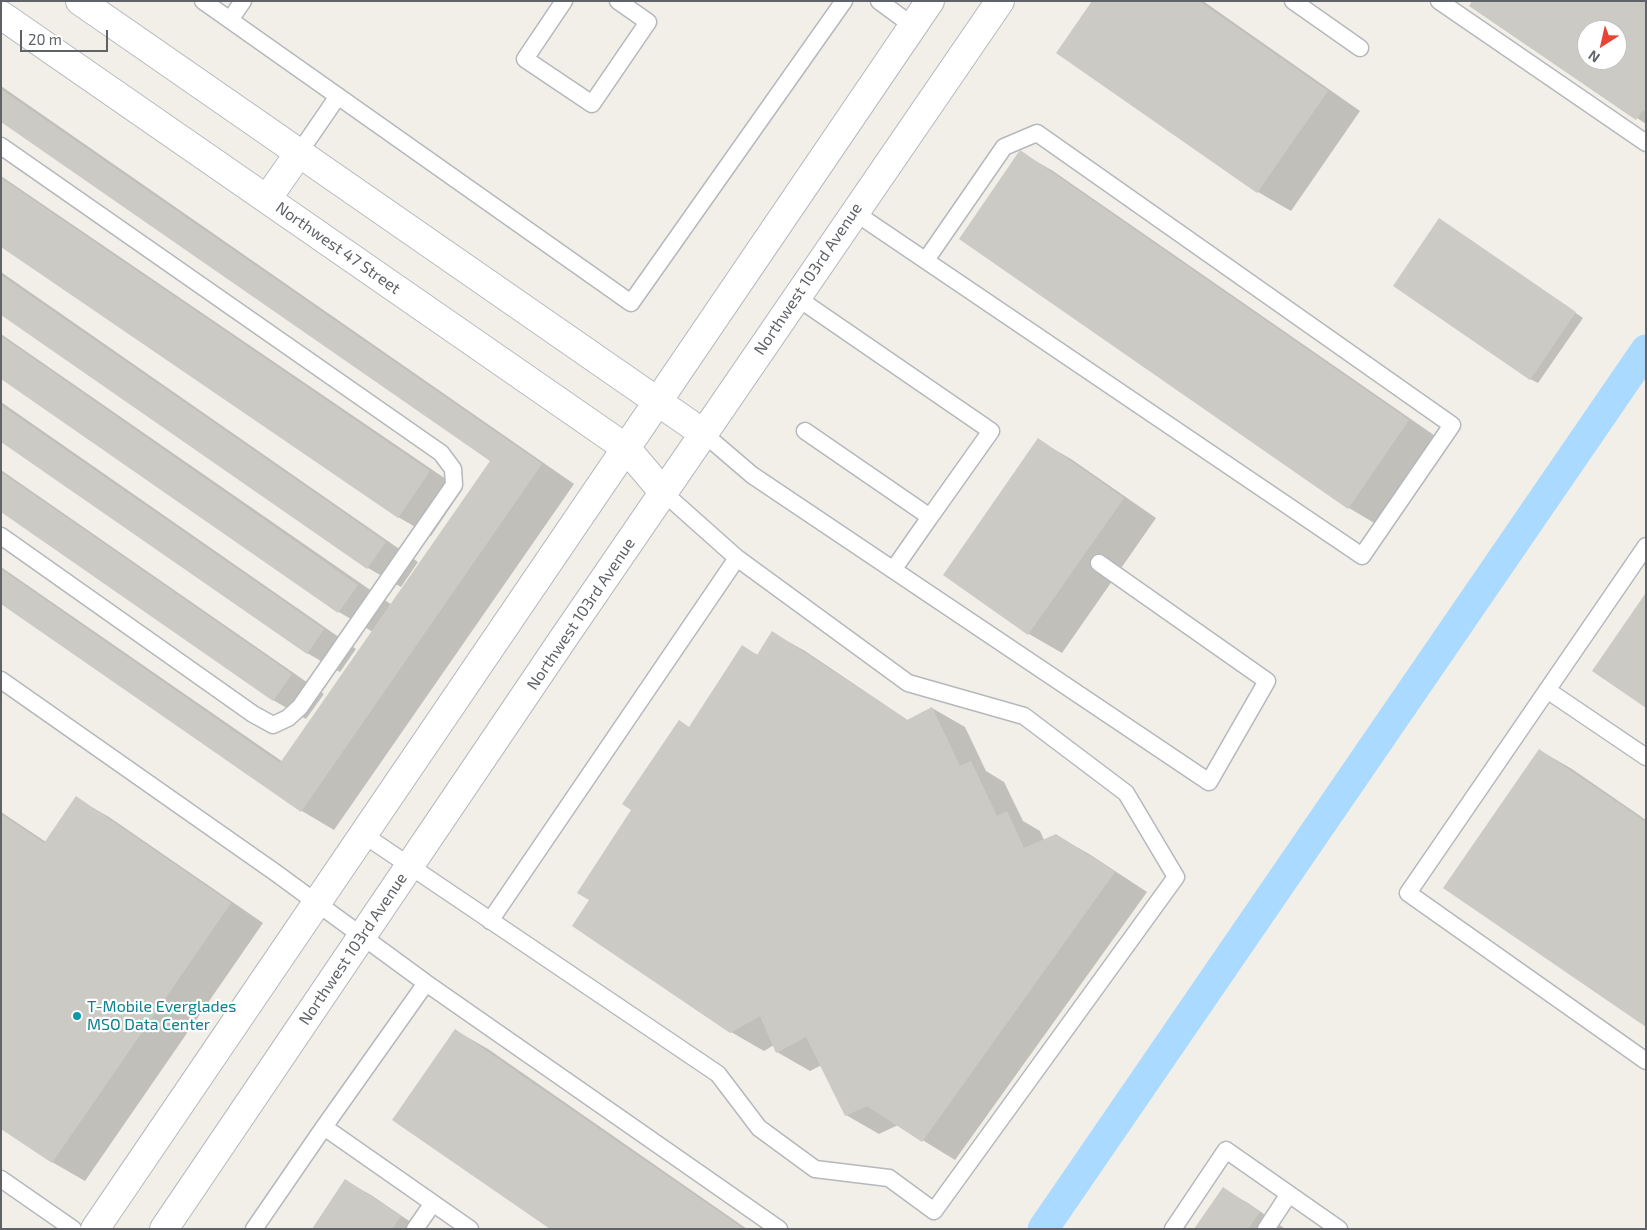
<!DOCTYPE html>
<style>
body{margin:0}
#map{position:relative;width:1647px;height:1230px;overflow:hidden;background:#f1efe8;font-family:"Exo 2",sans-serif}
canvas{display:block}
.frame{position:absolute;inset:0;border:2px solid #5f6368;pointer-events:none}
.north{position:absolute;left:1577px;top:20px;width:50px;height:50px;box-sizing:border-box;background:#fff;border:1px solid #bfc1c3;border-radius:50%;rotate:215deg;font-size:14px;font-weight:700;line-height:20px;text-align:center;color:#5f6368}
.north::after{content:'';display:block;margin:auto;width:18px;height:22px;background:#ea4335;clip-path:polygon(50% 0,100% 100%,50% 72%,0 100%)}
.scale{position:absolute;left:20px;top:30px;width:88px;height:22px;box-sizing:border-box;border:2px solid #5f6368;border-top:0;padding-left:6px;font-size:15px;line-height:18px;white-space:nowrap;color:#5f6368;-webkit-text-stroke:4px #fff;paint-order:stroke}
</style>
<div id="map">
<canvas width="1647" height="1230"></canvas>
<div class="frame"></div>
<div class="north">N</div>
<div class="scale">20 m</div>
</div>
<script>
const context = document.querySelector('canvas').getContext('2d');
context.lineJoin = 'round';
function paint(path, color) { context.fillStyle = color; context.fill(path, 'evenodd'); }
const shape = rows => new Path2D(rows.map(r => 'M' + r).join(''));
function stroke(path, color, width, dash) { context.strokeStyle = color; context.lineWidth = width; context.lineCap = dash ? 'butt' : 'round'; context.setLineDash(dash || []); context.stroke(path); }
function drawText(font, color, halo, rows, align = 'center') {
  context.font = font + ' "Exo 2",sans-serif'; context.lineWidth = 4.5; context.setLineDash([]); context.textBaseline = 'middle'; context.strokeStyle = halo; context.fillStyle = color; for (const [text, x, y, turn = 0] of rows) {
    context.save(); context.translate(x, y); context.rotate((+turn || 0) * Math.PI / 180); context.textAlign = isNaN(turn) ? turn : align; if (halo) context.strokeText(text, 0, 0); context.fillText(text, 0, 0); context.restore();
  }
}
paint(shape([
 [1094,1,1203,1,1360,111,1291,211,1258,192,1058,53],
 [1646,1,1646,124,1471,6],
 [1587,30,1617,30,1617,60,1587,60],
 [1,86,574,484,334,830,302,811,1,603,1,567,283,762,373,632,339,612,1,377,1,334,392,605,492,461,1,121],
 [1020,152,1053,171,1441,440,1381,527,1349,508],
 [1,176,462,490,431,536,398,517,1,246],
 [1447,224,1583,318,1538,383,1530,379],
 [1,272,418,562,401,587,368,568,1,313],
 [1,402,356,649,340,672,307,653,1,440],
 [1038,440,1071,459,1156,518,1062,653,1029,634,944,575],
 [1,470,324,694,306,719,273,700,1,511],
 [773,633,805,651,909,721,932,708,965,727,986,771,1004,782,1023,821,1040,831,1044,840,1056,835,1089,854,1147,892,955,1160,898,1125,879,1134,846,1115,822,1065,810,1071,777,1052,774,1045,764,1051,731,1032,591,900,690,727,742,647,758,655],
 [1539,750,1572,769,1646,820,1646,1026],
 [76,798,109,817,263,923,85,1181,52,1162,1,1127,1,812,46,842],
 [455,1030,488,1049,747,1229,552,1229],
 [346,1181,371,1195,421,1229,314,1229],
 [1223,1189,1248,1203,1284,1228,1195,1229]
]), '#0003');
stroke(shape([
 [1043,1229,1646,350]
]), '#aadaff', 31);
paint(shape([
 [1092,1,1199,1,1328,91,1257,193,1056,53],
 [1472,1,1646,1,1646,112,1643,110,1636,120,1469,6],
 [1587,30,1617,30,1617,60,1587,60],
 [1,89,542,464,301,812,1,604,1,569,280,763,490,461,1,122],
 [1020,150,1409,420,1348,509,959,239],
 [1,178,430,471,398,518,1,247],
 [1439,218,1576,312,1530,380,1393,286],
 [1,275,386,542,367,569,1,315],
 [1,336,358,585,338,613,1,379],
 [1,405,324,629,307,654,1,442],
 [1038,438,1124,498,1028,635,943,575],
 [1,472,292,674,273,701,1,512],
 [1645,594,1646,595,1646,708,1592,671],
 [772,631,907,720,932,707,960,766,971,761,997,816,1007,811,1024,848,1056,834,1115,872,922,1142,867,1106,845,1116,806,1037,776,1053,760,1016,730,1033,572,926,589,900,577,893,631,810,622,804,679,720,689,727,742,645,757,655],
 [1539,749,1646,822,1646,1027,1443,888],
 [76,796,231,903,52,1163,1,1129,1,814,44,843],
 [455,1029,744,1229,550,1229,392,1120],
 [345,1179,401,1216,392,1229,312,1229],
 [1223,1187,1260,1212,1248,1229,1194,1229]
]), '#cccac5');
const lane = shape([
 [203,1,631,303,844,1],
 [564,1,525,59,592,104,648,22,618,1],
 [879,1,913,26],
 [1293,1,1360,48],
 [1439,1,1646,143],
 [230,20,243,1],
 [1,146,441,453,453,469,454,485,300,707,288,718,273,725,253,714,1,536],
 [299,153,338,96],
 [854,212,1362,556,1452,425,1037,133,1004,147,926,260],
 [796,297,991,431,930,517,805,431],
 [703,433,752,475,1209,782,1267,681,1099,563],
 [1646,546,1408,893,1646,1061],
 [893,570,930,517],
 [1,680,276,873,426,983,324,1127],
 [1547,690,1646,757],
 [364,835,718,1074,759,1128,815,1169,889,1178,934,1211,1176,877,1126,793,1024,716,908,683,737,558,664,493],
 [490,921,737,558],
 [426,983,779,1229],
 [1,1179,73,1229],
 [254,1229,324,1127,470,1229],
 [415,1229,433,1203],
 [1173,1229,1226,1150,1339,1229],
 [1266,1229,1289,1194]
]);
const secondary = shape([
 [80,1,703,433],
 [1,15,626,448,664,493],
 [267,199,299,153],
 [95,1229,930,1],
 [164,1229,565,636,1000,1]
]);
stroke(lane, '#b5b8bc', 19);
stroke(secondary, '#b6babf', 30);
stroke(lane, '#fff', 16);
stroke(secondary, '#fff', 28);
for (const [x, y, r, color] of [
 [77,1016,5,"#0f9aa8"]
]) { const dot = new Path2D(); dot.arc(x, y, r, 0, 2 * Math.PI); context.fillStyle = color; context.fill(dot); stroke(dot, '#fff', 2); }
drawText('16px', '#5f6368', '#fff', [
 ["Northwest 47 Street",338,248,35],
 ["Northwest 103rd Avenue",808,279,-56],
 ["Northwest 103rd Avenue",581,614,-56],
 ["Northwest 103rd Avenue",353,949,-56]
]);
drawText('16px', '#0d838f', '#fff', [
 ["T-Mobile Everglades",87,1007],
 ["MSO Data Center",87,1025]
], 'left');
</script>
